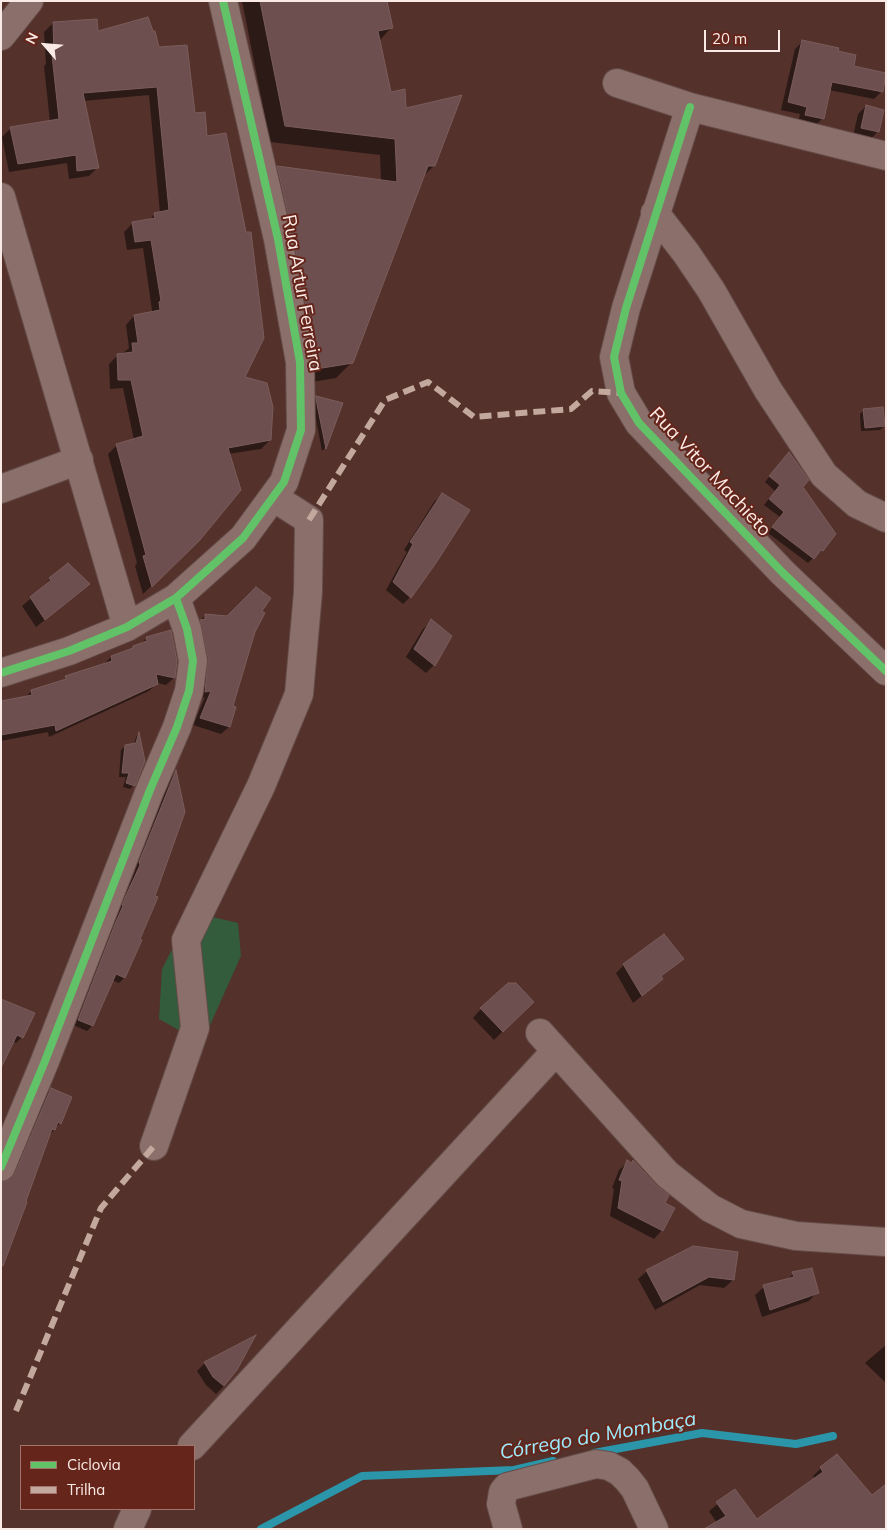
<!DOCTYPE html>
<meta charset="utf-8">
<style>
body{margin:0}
#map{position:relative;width:887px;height:1530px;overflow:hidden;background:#54312b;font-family:Mulish,sans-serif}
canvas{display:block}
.frame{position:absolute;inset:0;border:2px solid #faeae6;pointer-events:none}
.legend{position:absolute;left:20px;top:1445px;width:175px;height:65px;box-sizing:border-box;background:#65251a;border:1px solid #a1746c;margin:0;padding:6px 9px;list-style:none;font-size:15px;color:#faeae6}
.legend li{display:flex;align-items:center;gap:10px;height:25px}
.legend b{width:25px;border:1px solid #a1746c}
.north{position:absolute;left:20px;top:20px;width:50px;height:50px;-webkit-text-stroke:4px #65251a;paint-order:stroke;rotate:297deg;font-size:14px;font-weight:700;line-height:20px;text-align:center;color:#faeae6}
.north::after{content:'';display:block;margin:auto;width:18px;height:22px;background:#faeae6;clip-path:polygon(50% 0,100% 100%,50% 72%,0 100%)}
.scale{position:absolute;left:704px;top:30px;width:76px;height:22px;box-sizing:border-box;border:2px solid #faeae6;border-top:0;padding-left:6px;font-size:15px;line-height:18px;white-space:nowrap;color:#faeae6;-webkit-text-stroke:4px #65251a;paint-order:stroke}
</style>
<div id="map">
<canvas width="887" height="1530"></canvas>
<div class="frame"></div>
<ul class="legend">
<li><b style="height:6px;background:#61c268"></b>Ciclovia</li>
<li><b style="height:6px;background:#c3a89e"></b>Trilha</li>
</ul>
<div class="north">N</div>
<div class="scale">20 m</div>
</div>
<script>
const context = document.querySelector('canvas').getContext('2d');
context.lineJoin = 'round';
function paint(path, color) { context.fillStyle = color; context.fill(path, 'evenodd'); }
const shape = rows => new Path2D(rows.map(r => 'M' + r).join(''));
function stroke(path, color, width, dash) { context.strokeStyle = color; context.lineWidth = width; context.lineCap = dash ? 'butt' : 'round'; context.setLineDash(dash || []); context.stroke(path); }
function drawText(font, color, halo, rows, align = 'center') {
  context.font = font + ' Mulish,sans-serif'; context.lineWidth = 4; context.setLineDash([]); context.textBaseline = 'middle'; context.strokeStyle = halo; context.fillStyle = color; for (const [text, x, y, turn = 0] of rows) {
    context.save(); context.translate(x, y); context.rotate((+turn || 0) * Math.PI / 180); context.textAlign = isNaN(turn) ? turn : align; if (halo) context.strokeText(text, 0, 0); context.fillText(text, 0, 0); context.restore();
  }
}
paint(shape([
 [191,912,238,923,241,956,202,1043,159,1019,162,969]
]), '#325c3b');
paint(shape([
 [242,1,385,1,391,28,379,41,390,94,405,109,434,166,422,177,352,362,336,378,300,384,262,183,278,167,381,181,380,155,270,142],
 [53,23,97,32,158,49,194,115,243,377,270,440,261,449,228,454,199,540,143,594,135,566,137,563,108,454,117,445,134,440,123,388,110,389,109,364,118,355,123,353,129,348,126,325,134,316,151,313,152,310,143,248,127,250,124,232,133,223,148,221,155,214,160,213,149,95,83,101,98,167,89,176,69,179,67,163,9,172,2,137,11,128,50,122,44,66,46,64,44,32],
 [803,41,837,52,882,91,874,99,829,90,823,118,815,126,798,122,800,114,781,110,795,49],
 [866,106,878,131,870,140,853,136,858,114],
 [316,397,342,404,325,448,322,451,313,403],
 [864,410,884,426,880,430,861,431,860,414],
 [783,459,834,534,822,550,808,563,768,533,780,517,764,505,775,491,765,482],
 [442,494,410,597,403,604,386,590,407,552,404,550,434,502],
 [50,579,80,592,36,627,22,606,43,588,42,587],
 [261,611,231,707,234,708,229,727,221,734,193,725,205,697,198,699,198,622,206,615,228,617],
 [431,621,434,665,426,673,406,657,423,629],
 [147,638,174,678,166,685,157,683,149,691,49,737,48,732,1,741,1,702,25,697,32,691,61,682,66,677,103,665,111,657,130,651,134,647,141,644],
 [139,734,134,785,130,789,123,787,126,777,119,777,121,750,125,746,134,745,136,737],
 [175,772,183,812,124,978,119,983,112,980,92,1026,87,1031,73,1025,110,930,119,911,118,910,123,898,135,871,134,868,171,777],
 [682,959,660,977,662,979,653,987,633,1003,616,973,624,965],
 [1,999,22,1037,16,1043,13,1041],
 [532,1002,494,1040,473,1018,481,1009],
 [51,1089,71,1098,60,1123,10,1181,47,1093],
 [628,1162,663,1204,662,1230,654,1239,610,1216,614,1189,612,1188,619,1170],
 [693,1247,733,1280,724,1288,700,1285,655,1310,638,1279,647,1271],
 [793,1274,817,1292,809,1301,762,1317,755,1295,764,1287,787,1280],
 [886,1345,886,1383,865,1363],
 [205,1363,224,1386,216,1394,206,1385,197,1371],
 [821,1468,872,1497,886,1529,717,1523,709,1511,734,1491,757,1521,815,1479,813,1476]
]), '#0007');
stroke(shape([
 [594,1453,702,1433,796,1444,833,1436],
 [261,1529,362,1476,514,1470,553,1461]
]), '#2b96a9', 8);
const building = shape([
 [260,1,387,1,393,28,378,31,391,92,405,89,406,108,462,95,435,166,428,166,353,363,316,369,315,359,293,236,277,166,397,182,395,139,285,126,260,1],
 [148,17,153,31,155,31,159,47,187,45,195,113,205,112,207,136,226,133,246,232,251,232,264,338,245,377,267,383,273,407,271,440,228,448,241,490,200,540,152,587,143,556,146,555,116,444,143,436,131,380,118,380,117,354,133,352,132,343,138,343,134,315,160,310,159,302,161,301,151,240,135,242,132,222,155,218,154,213,169,210,157,87,83,93,99,168,77,171,76,155,18,164,10,127,59,119,52,55,54,56,53,22,97,19,98,31,148,17],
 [802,40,839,48,838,51,856,55,854,66,886,73,883,92,832,82,824,119,805,115,807,107,788,102,802,40],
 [866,105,884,110,879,132,861,128,866,105],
 [316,396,343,403,326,449,316,399,316,396],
 [883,407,885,426,865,428,863,409,883,407],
 [789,452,809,480,803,487,836,534,823,551,821,550,814,559,772,527,784,512,769,499,780,485,769,476,789,452],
 [442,493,470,510,436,563,411,598,393,582,413,544,410,542,442,493],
 [68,563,90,584,45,620,30,597,51,580,49,578,68,563],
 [256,587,271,598,262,611,265,613,255,632,233,706,236,707,230,727,200,718,211,691,205,692,208,658,200,620,205,619,205,614,227,616,256,587],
 [431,619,452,636,435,666,414,649,431,619],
 [171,630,177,661,175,678,156,674,158,684,56,731,55,725,1,735,1,701,32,695,31,690,66,679,65,676,112,661,111,656,133,648,133,646,147,641,146,637,171,630],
 [139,732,145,761,135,786,126,783,129,773,122,773,125,745,136,743,139,732],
 [176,770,185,812,155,896,158,897,140,939,142,940,125,978,116,974,93,1026,78,1020,115,924,123,906,122,905,128,891,140,865,139,862,176,770],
 [664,934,684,959,661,976,663,979,642,996,623,964,664,934],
 [508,983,516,983,534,1002,503,1032,480,1008,508,983],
 [1,999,35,1013,23,1038,17,1035,1,1068,1,999],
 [51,1088,72,1097,61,1124,58,1122,55,1130,52,1129,26,1201,27,1202,3,1266,1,1265,1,1182,10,1180,15,1173,51,1088],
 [627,1160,632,1163,633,1160,656,1185,669,1195,665,1203,675,1208,663,1231,618,1208,622,1181,619,1180,627,1160],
 [693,1246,738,1252,734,1280,709,1277,663,1302,646,1270,693,1246],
 [812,1268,819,1293,770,1310,763,1285,794,1277,792,1272,812,1268],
 [256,1335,237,1370,224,1386,213,1377,204,1362,256,1335],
 [837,1454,872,1495,886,1484,886,1529,704,1529,726,1516,716,1502,735,1489,757,1519,823,1472,820,1467,837,1454]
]);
paint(building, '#6c4f4e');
stroke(building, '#7a5c5b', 1);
const minor = shape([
 [1,36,29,1],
 [617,83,690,107,886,156],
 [690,107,626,308,614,357,621,393,639,423,783,573,886,671],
 [1,197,127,627],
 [655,213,686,253,711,290,768,390,824,475,857,504,886,518],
 [1,489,79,460],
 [1,673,69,651,127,627,176,598,243,538,284,482,301,430,300,362,278,239,223,1],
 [540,1033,667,1174,710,1208,741,1224,796,1236,886,1242],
 [154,1146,195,1028,186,940,261,786,299,694,308,592,309,520,273,497],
 [1,1167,45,1061,150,790,177,727,189,691,193,661,187,629,176,598],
 [192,1446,555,1052],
 [128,1529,137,1509],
 [508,1529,501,1504,503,1492,507,1487,596,1464,609,1466,620,1472,628,1480,635,1489,654,1529]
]);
stroke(minor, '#654c48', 30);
stroke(minor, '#8b6f6a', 28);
stroke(shape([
 [309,520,385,400,428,382,474,417,571,409,592,391,621,393],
 [16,1411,101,1208,154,1146]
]), '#c3a89e', 6, [12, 6]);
stroke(shape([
 [690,107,626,308,614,357,621,393,639,423,783,573,886,671],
 [1,673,69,651,127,627,176,598,243,538,284,482,301,430,300,362,278,239,223,1],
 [1,1167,45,1061,150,790,177,727,189,691,193,661,187,629,176,598]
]), '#61c268', 8);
drawText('19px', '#faeae6', '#65251a', [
 ["Rua Artur Ferreira",302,293,80],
 ["Rua Vitor Machieto",710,472,47]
]);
drawText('italic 20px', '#9cebfc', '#65251a', [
 ["Córrego do Mombaça",598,1436,-10]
]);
</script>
